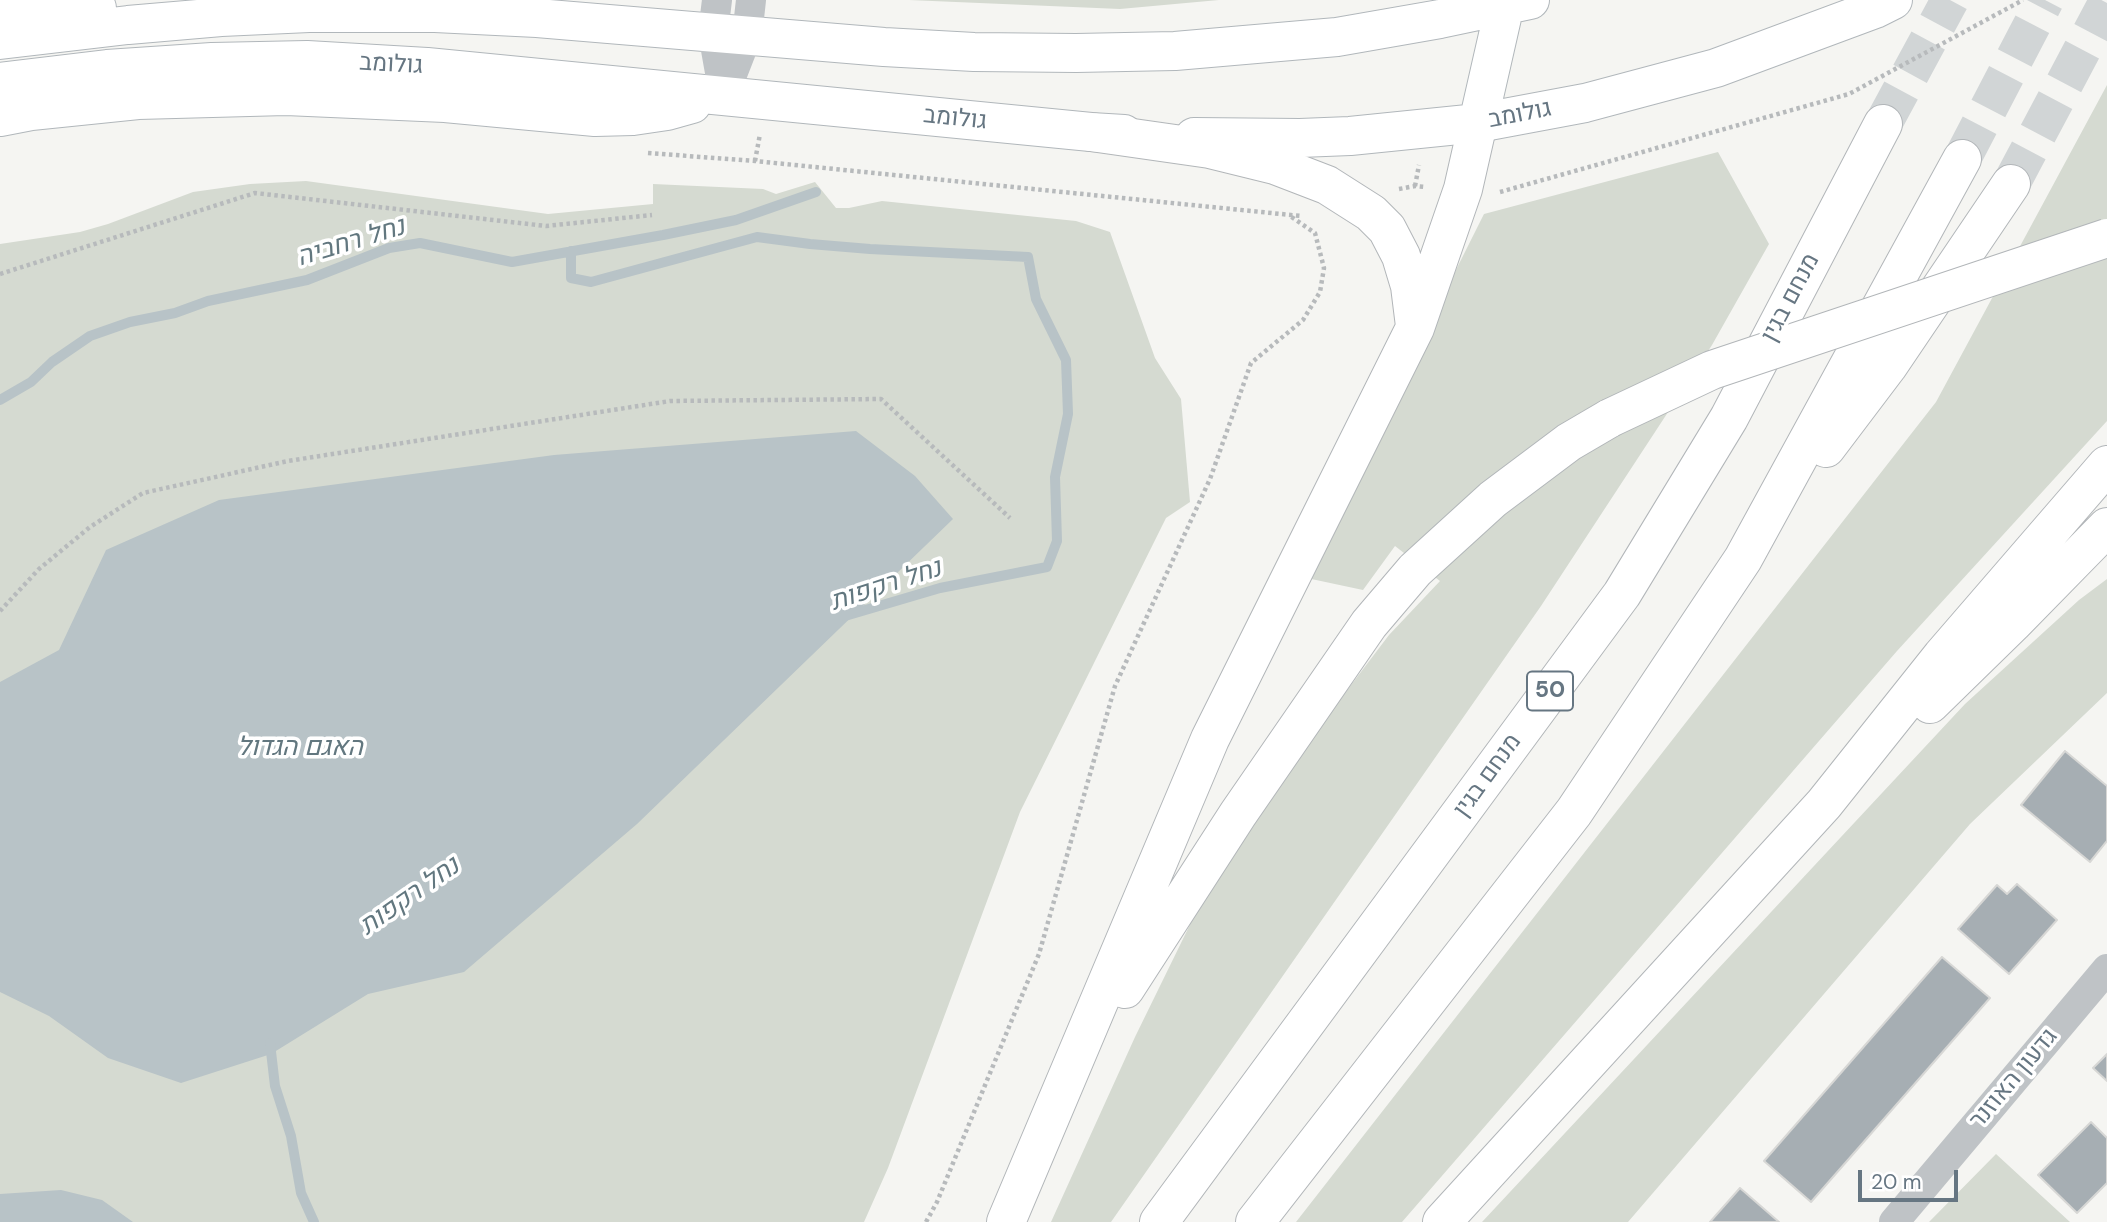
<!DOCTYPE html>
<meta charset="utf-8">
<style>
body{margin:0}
#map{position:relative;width:2107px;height:1222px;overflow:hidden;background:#f5f5f2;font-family:"DM Sans",sans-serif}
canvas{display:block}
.scale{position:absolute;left:1858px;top:1170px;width:100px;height:32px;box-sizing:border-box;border:4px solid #667682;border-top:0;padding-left:9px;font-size:21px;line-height:24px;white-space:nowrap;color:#667682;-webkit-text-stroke:5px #fff;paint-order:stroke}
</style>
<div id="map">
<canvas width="2107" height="1222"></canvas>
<div class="scale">20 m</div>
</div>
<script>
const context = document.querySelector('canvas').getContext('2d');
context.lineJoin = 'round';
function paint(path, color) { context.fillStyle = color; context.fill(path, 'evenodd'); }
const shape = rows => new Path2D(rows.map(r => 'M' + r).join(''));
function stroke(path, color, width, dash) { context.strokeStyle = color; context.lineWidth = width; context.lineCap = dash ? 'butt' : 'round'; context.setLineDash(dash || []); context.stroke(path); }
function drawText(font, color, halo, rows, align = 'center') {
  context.font = font + ' "DM Sans",Heebo,sans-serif'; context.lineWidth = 7; context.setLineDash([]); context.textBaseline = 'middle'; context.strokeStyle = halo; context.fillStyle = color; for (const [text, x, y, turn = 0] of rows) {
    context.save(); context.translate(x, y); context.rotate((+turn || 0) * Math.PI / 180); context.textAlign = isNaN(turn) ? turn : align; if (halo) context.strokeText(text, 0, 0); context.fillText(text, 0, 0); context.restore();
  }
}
paint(shape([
 [909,0,1219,0,1120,9],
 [2107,85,2107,421,1897,651,1402,1222,1296,1222,1936,402],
 [1718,152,1769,244,1712,345,1541,606,1111,1222,1051,1222,1135,1037,1228,847,1389,635,1440,581,1395,546,1363,590,1302,577,1484,214],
 [306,181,548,214,653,204,653,184,763,189,776,194,815,182,836,208,849,208,882,201,1076,221,1110,232,1155,358,1181,399,1190,502,1166,518,1020,812,888,1168,864,1222,0,1222,0,244,80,232,108,224,193,192,250,184],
 [2107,579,2107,693,1970,824,1628,1222,1482,1222,1965,704,2079,600],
 [1996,1154,2070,1222,1929,1222]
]), '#d5dad1');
paint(shape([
 [856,431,915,476,953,519,637,824,464,972,368,994,271,1054,181,1083,108,1058,49,1016,0,992,0,682,59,650,106,550,219,500,554,455],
 [61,1190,102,1200,133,1222,0,1222,0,1194]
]), '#b8c3c7');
stroke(shape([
 [571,251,571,278,591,282,757,237,810,244,870,249,1028,257,1036,299,1066,360,1068,414,1055,477,1057,541,1047,567,940,588,845,616],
 [0,400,31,382,52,362,90,336,130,322,175,313,208,301,307,280,389,248,420,243,512,262,663,235,736,220,816,192],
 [270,1043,275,1086,291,1136,301,1193,314,1222]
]), '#b8c3c7', 10);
const building = shape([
 [2065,751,2107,786,2107,841,2090,862,2021,805,2065,751],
 [2017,884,2057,920,2009,974,1958,929,1997,885,2007,894,2017,884],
 [1942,957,1990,998,1811,1202,1764,1161,1942,957],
 [2107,1054,2107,1081,2093,1068,2107,1054],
 [2091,1122,2107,1138,2107,1183,2077,1213,2038,1175,2091,1122],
 [1740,1188,1779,1222,1710,1222,1740,1188]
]);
paint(building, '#a6aeb3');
stroke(building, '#d7d7d5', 2);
stroke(shape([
 [1883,124,1950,0],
 [1962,159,2045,0],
 [2011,184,2107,3]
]), '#d1d5d6', 38, [38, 19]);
const secondary = shape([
 [0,10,40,7,97,8],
 [0,40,128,25,221,17,309,13,435,13,537,18,884,47,974,52,1076,53,1175,51,1337,37,1440,19,1530,0],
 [0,82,107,69,212,62,307,60,427,67,1091,132,1124,134],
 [0,117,31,111,138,100,286,96,445,103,595,117,633,116,667,111,692,104],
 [1478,123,1506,0],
 [1194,137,1300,138,1350,136,1478,123,1585,103,1716,68,1875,9,1893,0]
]);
const highway = shape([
 [1091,132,1210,149,1275,165,1327,185,1371,213,1387,229,1401,256,1410,286,1415,326],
 [1826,448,1888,366,2011,184],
 [1930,704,2013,623,2107,527],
 [1125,989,1238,814,1369,624,1415,570,1493,499,1569,442,1610,418],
 [1006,1222,1210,739,1415,328,1463,189,1478,123],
 [1159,1222,1622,594,1729,418,1883,124],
 [1255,1222,1574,812,1743,559,1962,159],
 [1442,1222,1824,804,1942,656,2107,465]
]);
stroke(secondary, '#b1b7bb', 40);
stroke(highway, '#b2b6b9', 40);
stroke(shape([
 [648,153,755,161,1301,216],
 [755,161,760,134],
 [1415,186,1419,165],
 [1399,189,1415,186,1425,187],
 [1500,192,1849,94,2023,0],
 [0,274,255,193,546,226,652,215],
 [0,611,39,569,90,527,143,493,288,461,670,401,881,399,1010,518],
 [926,1222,937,1202,1039,954,1115,686,1210,479,1251,363,1303,320,1320,292,1324,268,1315,233,1290,216]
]), '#b7babc', 4.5, [3.5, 3.5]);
stroke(shape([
 [717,0,713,33,724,95],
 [724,95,747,36,751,0],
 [1894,1222,2107,969]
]), '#bfc3c6', 30);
stroke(secondary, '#fff', 38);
stroke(highway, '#fff', 38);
const highwayBridge = shape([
 [1610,418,1712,370,2107,238]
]);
stroke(highwayBridge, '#b2b6b9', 40, []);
stroke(highwayBridge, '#fff', 38);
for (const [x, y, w] of [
 [1550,691,46]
]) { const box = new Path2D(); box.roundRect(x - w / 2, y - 19.5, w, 39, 5); context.fillStyle = '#fff'; context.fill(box); stroke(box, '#667682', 2); }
drawText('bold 23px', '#667682', null, [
 ["50",1550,691]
]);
drawText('24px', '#667682', '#fff', [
 ["גולומב",391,65,3],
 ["גולומב",1520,115,-11],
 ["גולומב",955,119,6],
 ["מנחם בגין",1791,298,-62],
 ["מנחם בגין",1488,776,-54],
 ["גדעון האוזנר",2014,1079,-50]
]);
drawText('italic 26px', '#62777f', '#fff', [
 ["נחל רחביה",351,243,-17],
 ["נחל רקפות",886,586,-18],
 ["האגם הגדול",300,748],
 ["נחל רקפות",410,897,-35]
]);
</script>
